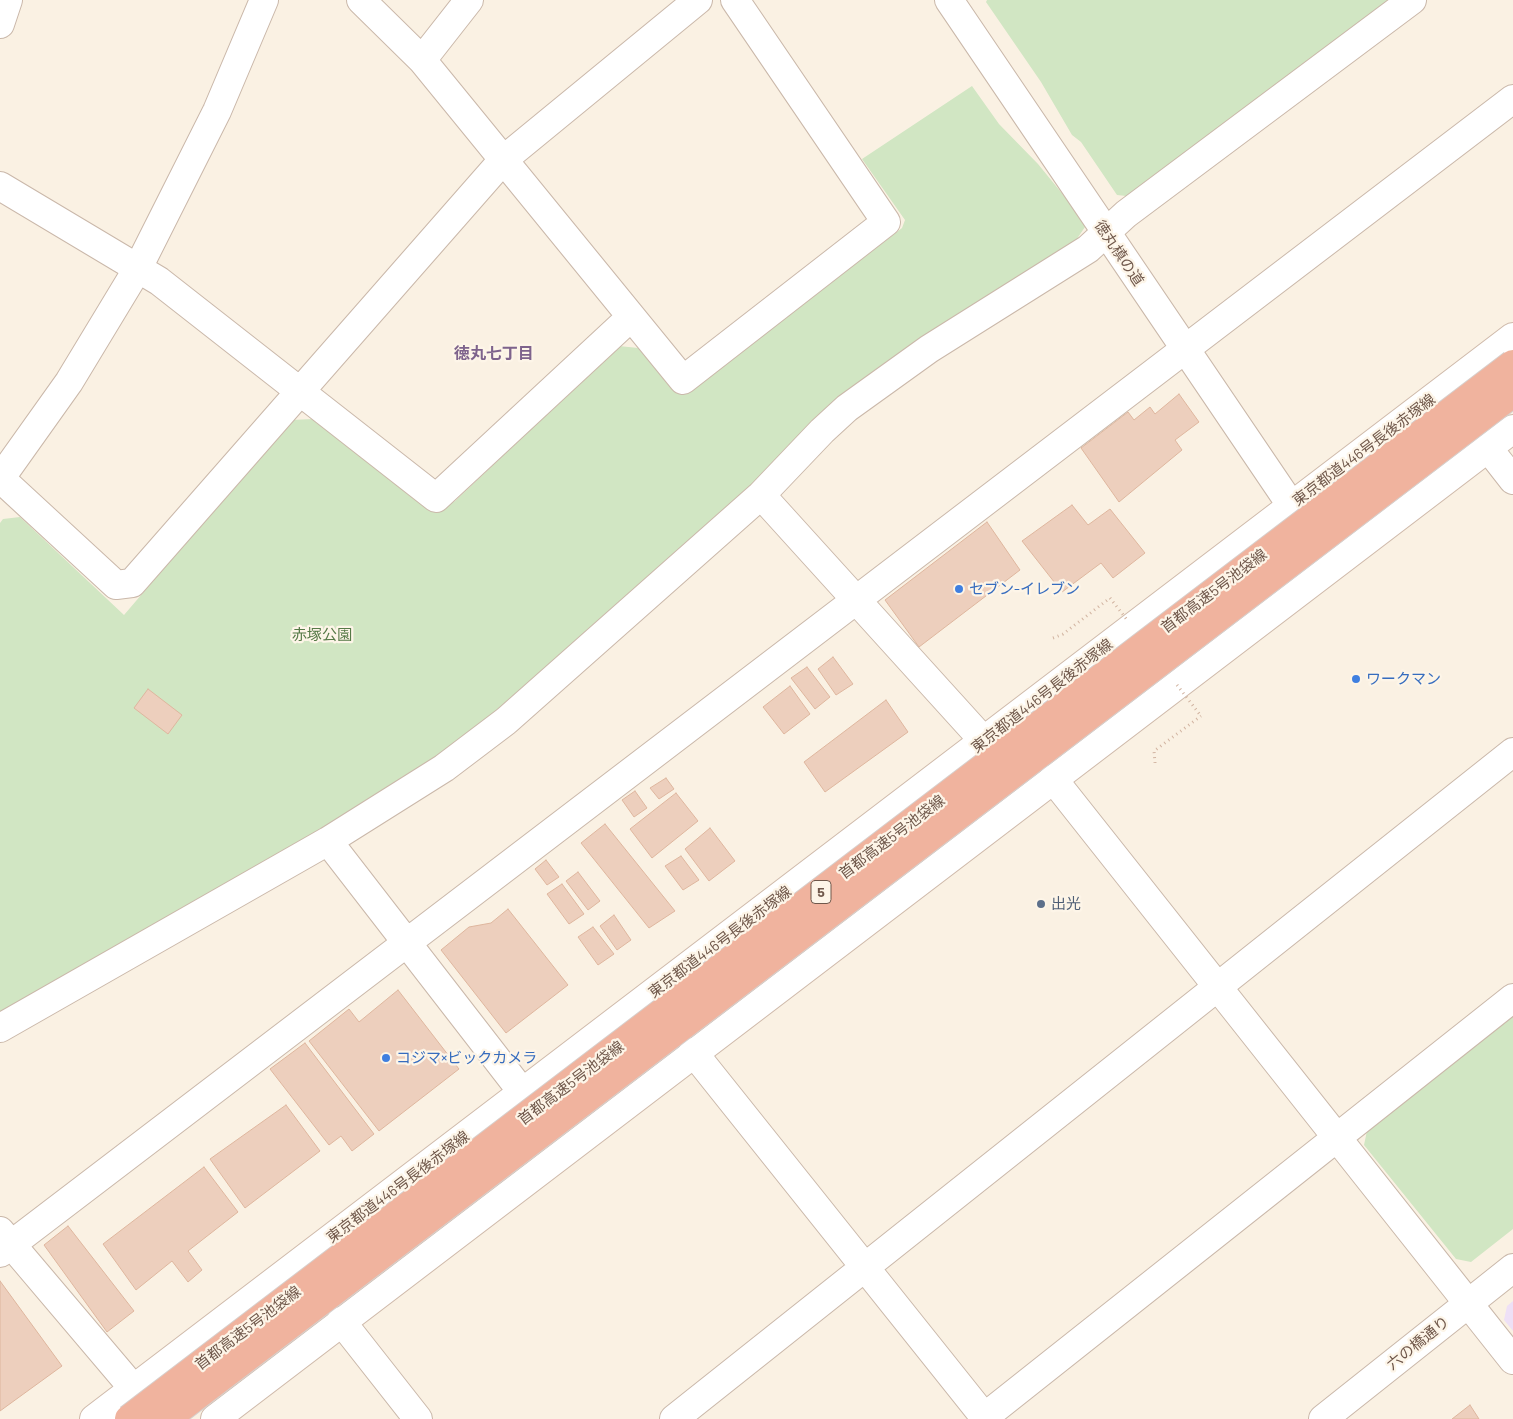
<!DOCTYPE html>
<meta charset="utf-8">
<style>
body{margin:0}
canvas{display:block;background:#faf1e3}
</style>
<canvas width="1513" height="1419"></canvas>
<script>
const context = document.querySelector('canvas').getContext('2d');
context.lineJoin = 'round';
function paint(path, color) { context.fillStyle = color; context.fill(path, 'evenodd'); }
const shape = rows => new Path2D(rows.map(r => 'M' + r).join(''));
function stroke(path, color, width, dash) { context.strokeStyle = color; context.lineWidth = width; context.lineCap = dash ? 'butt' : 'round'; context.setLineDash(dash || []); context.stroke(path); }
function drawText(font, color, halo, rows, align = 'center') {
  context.font = font + ' Barlow,"Noto Sans JP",sans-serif'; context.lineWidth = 4.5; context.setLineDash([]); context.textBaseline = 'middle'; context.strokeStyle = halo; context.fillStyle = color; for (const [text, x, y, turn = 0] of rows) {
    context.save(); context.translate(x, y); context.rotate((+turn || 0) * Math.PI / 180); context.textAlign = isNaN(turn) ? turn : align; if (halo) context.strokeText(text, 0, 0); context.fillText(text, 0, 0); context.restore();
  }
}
paint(shape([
 [1513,1301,1513,1331,1504,1320,1507,1306]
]), '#eee0f6');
paint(shape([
 [987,0,1391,0,1135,197,1117,195,1081,142,1072,135,1041,82,986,2],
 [972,86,999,124,1038,164,1087,224,1068,252,939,336,500,710,406,780,0,1013,0,523,3,519,20,517,124,615,291,420,313,419,382,467,437,513,455,501,619,346,638,348,654,367,708,378,902,228,905,220,862,159],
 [1513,1012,1513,1229,1471,1262,1456,1259,1364,1145,1368,1126]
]), '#d1e6c3');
const building = shape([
 [1179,394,1199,422,1175,440,1182,450,1119,502,1081,448,1128,412,1134,420,1150,407,1155,414,1179,394],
 [1072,505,1088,525,1110,509,1145,553,1113,578,1101,563,1062,592,1022,541,1072,505],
 [987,522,1020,570,919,647,885,600,987,522],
 [833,657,853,684,836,695,818,669,833,657],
 [807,667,830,697,815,709,791,678,807,667],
 [790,686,810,714,784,734,763,707,790,686],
 [148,689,182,715,168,734,134,708,148,689],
 [886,700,908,732,825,792,804,762,886,700],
 [666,778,674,789,659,799,650,788,666,778],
 [635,791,647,808,634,817,622,800,635,791],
 [676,793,698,821,652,858,630,829,676,793],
 [605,824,675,911,649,928,581,843,605,824],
 [710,828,735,861,709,881,685,849,710,828],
 [681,856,699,880,683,890,665,866,681,856],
 [546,860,559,877,547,885,535,869,546,860],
 [578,872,600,901,588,910,566,881,578,872],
 [562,884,584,914,569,924,547,894,562,884],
 [508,909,568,985,506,1033,441,950,469,927,491,923,508,909],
 [614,915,631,940,617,950,600,926,614,915],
 [593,927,614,954,598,965,578,937,593,927],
 [398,990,459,1069,379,1131,309,1041,349,1009,359,1022,398,990],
 [305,1043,374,1134,352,1151,341,1136,329,1145,270,1069,305,1043],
 [286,1105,320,1151,245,1208,210,1159,286,1105],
 [204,1167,238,1212,188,1251,202,1270,188,1282,172,1261,136,1290,103,1244,204,1167],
 [68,1226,134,1311,107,1332,44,1245,68,1226],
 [0,1281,62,1366,0,1411,0,1281],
 [1470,1405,1479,1419,1452,1419,1470,1405]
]);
paint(building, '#edcfbd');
stroke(building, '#deb69e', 1);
const minor = shape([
 [361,0,422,60,683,380,886,222,735,0],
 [0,24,8,0],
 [422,60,469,0],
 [0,186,159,281,436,498,631,317],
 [1488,448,1513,480],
 [0,478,116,585,132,583,503,160,698,0],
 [761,495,984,741],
 [1053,779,1513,1360],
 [328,841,523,1093],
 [0,1028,328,841,444,768,506,721,761,495,822,431,847,408,929,349,1088,249,1126,214,1412,0],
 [693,1052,986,1419],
 [0,1231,133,1388],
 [0,1253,1513,99],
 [341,1321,418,1419],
 [674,1419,1513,752],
 [982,1419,1513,998]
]);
const tertiary = shape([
 [949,0,1291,505],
 [0,479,69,382,138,268,217,111,264,0],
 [1323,1419,1513,1268]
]);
const secondary = shape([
 [94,1419,1513,337],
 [215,1419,1513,429]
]);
stroke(minor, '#cab8aa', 30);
stroke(tertiary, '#cab8aa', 30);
stroke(secondary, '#cfbaab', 30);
stroke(shape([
 [1053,638,1063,634,1110,598],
 [1155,763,1154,751,1201,716]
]), '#d1b3a0', 3, [1, 4]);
stroke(minor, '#fff', 28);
stroke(tertiary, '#fff', 28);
stroke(secondary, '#fff', 28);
const motorwayBridge = shape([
 [129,1419,1513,364],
 [166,1419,1513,393]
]);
stroke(motorwayBridge, '#d7d0cd', 30, []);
stroke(shape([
 [1110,598,1128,621],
 [1177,685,1201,716]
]), '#d1b3a0', 3, [1, 4]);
stroke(motorwayBridge, '#f0b39e', 28);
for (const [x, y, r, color] of [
 [959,589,5,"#3f7fe0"],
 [1356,679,5,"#3f7fe0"],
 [1041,904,5,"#5c6f8a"],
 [386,1058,5,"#3f7fe0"]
]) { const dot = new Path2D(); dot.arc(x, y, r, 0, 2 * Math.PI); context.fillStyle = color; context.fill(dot); stroke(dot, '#fdf5e8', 2); }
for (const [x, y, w] of [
 [821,892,20]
]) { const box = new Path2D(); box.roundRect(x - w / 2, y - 11.5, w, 23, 4); context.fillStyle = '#fdf5e8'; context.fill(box); stroke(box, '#70584b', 1); }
drawText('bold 14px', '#70584b', null, [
 ["5",821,892]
]);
drawText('15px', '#70584b', '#fdf5e8', [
 ["徳丸槙の道",1119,253,56],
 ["東京都道446号長後赤塚線",1364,450,-37],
 ["首都高速5号池袋線",1214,591,-37],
 ["東京都道446号長後赤塚線",1042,696,-38],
 ["首都高速5号池袋線",892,837,-37],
 ["東京都道446号長後赤塚線",720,942,-37],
 ["首都高速5号池袋線",571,1083,-37],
 ["東京都道446号長後赤塚線",398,1187,-37],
 ["首都高速5号池袋線",248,1328,-37],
 ["六の橋通り",1418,1343,-39]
]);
drawText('15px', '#366cbe', '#fdf5e8', [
 ["セブン-イレブン",969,589],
 ["ワークマン",1366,679],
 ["コジマ×ビックカメラ",396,1058]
], 'left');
drawText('15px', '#567a47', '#fdf5e8', [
 ["赤塚公園",322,635]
]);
drawText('15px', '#4e5e75', '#fdf5e8', [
 ["出光",1051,904]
], 'left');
drawText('bold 16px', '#7e638c', '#fdf5e8', [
 ["徳丸七丁目",494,354]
]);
</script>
